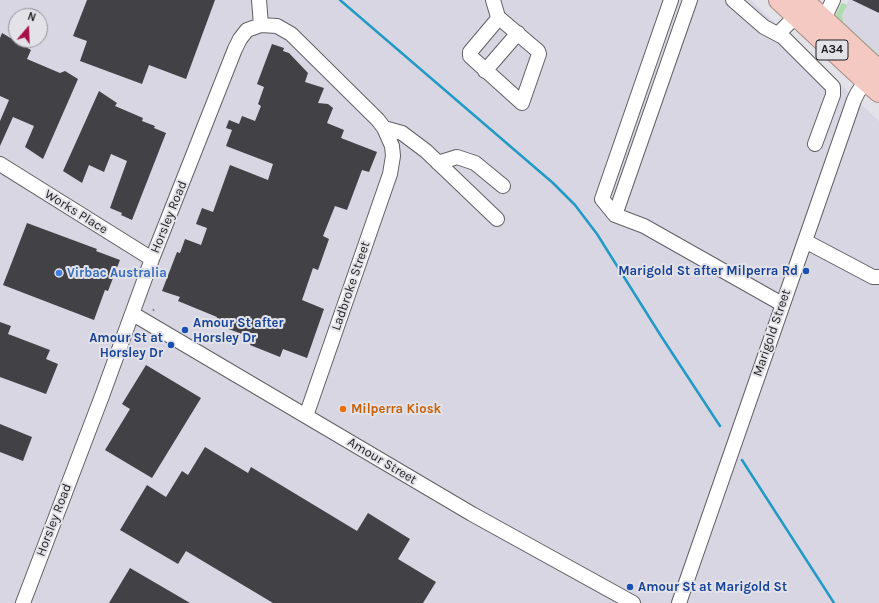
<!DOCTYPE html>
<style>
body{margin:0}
#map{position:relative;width:879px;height:603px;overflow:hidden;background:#e3e2e8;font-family:Karla,sans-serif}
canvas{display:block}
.north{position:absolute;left:8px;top:8px;width:40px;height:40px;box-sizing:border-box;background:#e3e2e8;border:1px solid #949398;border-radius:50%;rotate:19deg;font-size:11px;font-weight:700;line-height:16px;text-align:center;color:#1d1d1f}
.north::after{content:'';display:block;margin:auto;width:14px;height:18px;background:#a61048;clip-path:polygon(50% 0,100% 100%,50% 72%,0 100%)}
</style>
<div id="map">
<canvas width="879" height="603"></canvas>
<div class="north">N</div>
</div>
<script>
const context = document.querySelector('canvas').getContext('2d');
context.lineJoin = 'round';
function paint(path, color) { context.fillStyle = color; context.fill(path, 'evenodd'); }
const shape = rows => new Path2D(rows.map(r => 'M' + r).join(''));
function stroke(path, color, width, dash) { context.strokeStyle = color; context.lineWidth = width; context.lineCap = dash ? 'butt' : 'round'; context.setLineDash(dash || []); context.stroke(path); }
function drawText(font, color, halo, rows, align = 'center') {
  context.font = font + ' Karla,sans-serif'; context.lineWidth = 4; context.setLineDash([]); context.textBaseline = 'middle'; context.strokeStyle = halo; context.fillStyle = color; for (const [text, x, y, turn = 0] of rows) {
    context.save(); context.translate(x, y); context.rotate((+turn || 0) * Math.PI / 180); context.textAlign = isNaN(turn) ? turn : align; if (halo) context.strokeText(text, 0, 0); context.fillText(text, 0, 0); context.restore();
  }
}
paint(shape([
 [0,0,751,0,879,121,879,603,0,603],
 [16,16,40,16,40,40,16,40],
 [849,0,879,0,879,57,841,22,842,15]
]), '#d8d6e3');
paint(shape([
 [843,3,847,5,842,15,843,22,879,55,879,63,835,17,841,4]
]), '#aedcad');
stroke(shape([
 [340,0,553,183,575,205,597,234,661,336,720,426],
 [742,460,834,603]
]), '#219ac5', 2.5);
paint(shape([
 [87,0,215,0,186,79,149,65,142,84,80,61,87,41,73,36],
 [852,0,879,0,879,13],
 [2,33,31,50,27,59,60,73,65,71,78,79,43,159,25,147,34,126,13,117,0,146,0,121,9,100,0,96,0,38],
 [272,44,284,48,283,51,289,53,308,73,305,82,324,88,318,103,328,104,333,108,327,123,344,130,341,138,377,152,369,172,362,170,347,210,335,206,323,236,329,239,318,270,313,268,302,300,324,309,307,358,283,349,280,357,250,345,253,338,215,324,217,317,178,301,180,297,162,291,177,252,180,253,185,239,201,245,207,228,196,224,202,208,213,212,230,165,268,180,273,164,226,146,232,130,226,128,229,120,239,124,242,116,255,121,261,106,258,104,264,87,257,84],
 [99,91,117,103,115,106,143,118,142,121,155,126,154,128,166,133,132,220,121,215,122,213,110,208,127,161,111,154,104,172,89,165,82,183,63,171],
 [27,223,97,249,96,251,120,260,108,291,105,290,94,320,3,285],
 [0,322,11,326,8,334,50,350,46,359,58,364,46,394,0,377],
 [146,365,201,398,152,478,105,450,130,409,122,404],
 [0,424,32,437,23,461,0,452],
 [205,447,248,473,251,467,357,531,368,513,410,539,398,559,436,582,423,603,273,603,186,551,178,564,120,530,147,485,166,497,182,471,188,475],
 [130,568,190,603,109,603]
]), '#424146');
const minor = shape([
 [259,0,261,25],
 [493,0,498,17,497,20,470,52,470,56,522,103,539,54,538,51,498,17],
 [671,0,602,199,615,215,644,226,782,304],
 [733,0,764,27,783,37,833,87,833,95,815,144],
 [824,19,833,0],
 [778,34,796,16],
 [485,71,518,33],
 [384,128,402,133,426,151,497,219],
 [438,163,457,157,475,163,503,186],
 [0,164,152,259],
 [615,215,690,0],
 [805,241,873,277,879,277],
 [133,314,472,514,633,603],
 [23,603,102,396,152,259,235,49,240,39,247,30,261,25,277,26,291,34,378,120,384,128,392,146,393,156,390,174,306,416],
 [679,603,854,100,858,92,871,75]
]);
const highway = shape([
 [779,0,866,81,879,92],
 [803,0,879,71]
]);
stroke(minor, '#616065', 16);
stroke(highway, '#a98d89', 22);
stroke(shape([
 [153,309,154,311]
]), '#807f83', 1.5, [3, 2]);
stroke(minor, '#fff', 14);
stroke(highway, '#f4c9c2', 20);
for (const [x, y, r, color] of [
 [806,271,4,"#1a4fb4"],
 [59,273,4,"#3f7fe0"],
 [185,330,4,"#1a4fb4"],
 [171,345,4,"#1a4fb4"],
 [343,409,4,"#e8710a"],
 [630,587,4,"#1a4fb4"]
]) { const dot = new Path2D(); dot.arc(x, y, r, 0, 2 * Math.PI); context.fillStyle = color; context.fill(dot); stroke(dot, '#e3e2e8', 1.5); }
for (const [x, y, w] of [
 [832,50,32]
]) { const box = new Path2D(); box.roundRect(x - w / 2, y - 10, w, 20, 3); context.fillStyle = '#e3e2e8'; context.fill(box); stroke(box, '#1d1d1f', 1); }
drawText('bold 12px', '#1d1d1f', null, [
 ["A34",832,50]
]);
drawText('13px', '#1d1d1f', '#e3e2e8', [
 ["Works Place",76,212,32],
 ["Horsley Road",169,217,-68],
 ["Ladbroke Street",351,286,-71],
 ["Marigold Street",772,333,-71],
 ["Amour Street",382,461,31],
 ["Horsley Road",54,520,-69]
]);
drawText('bold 13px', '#164399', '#e3e2e8', [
 ["Marigold St after Milperra Rd",798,271],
 ["Amour St after",193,323,"left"],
 ["Horsley Dr",193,338,"left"],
 ["Amour St at",163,338],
 ["Horsley Dr",163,353],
 ["Amour St at Marigold St",638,587,"left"]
], 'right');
drawText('bold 13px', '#366cbe', '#e3e2e8', [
 ["Virbac Australia",67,273]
], 'left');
drawText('bold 13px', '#c56008', '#e3e2e8', [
 ["Milperra Kiosk",351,409]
], 'left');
</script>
